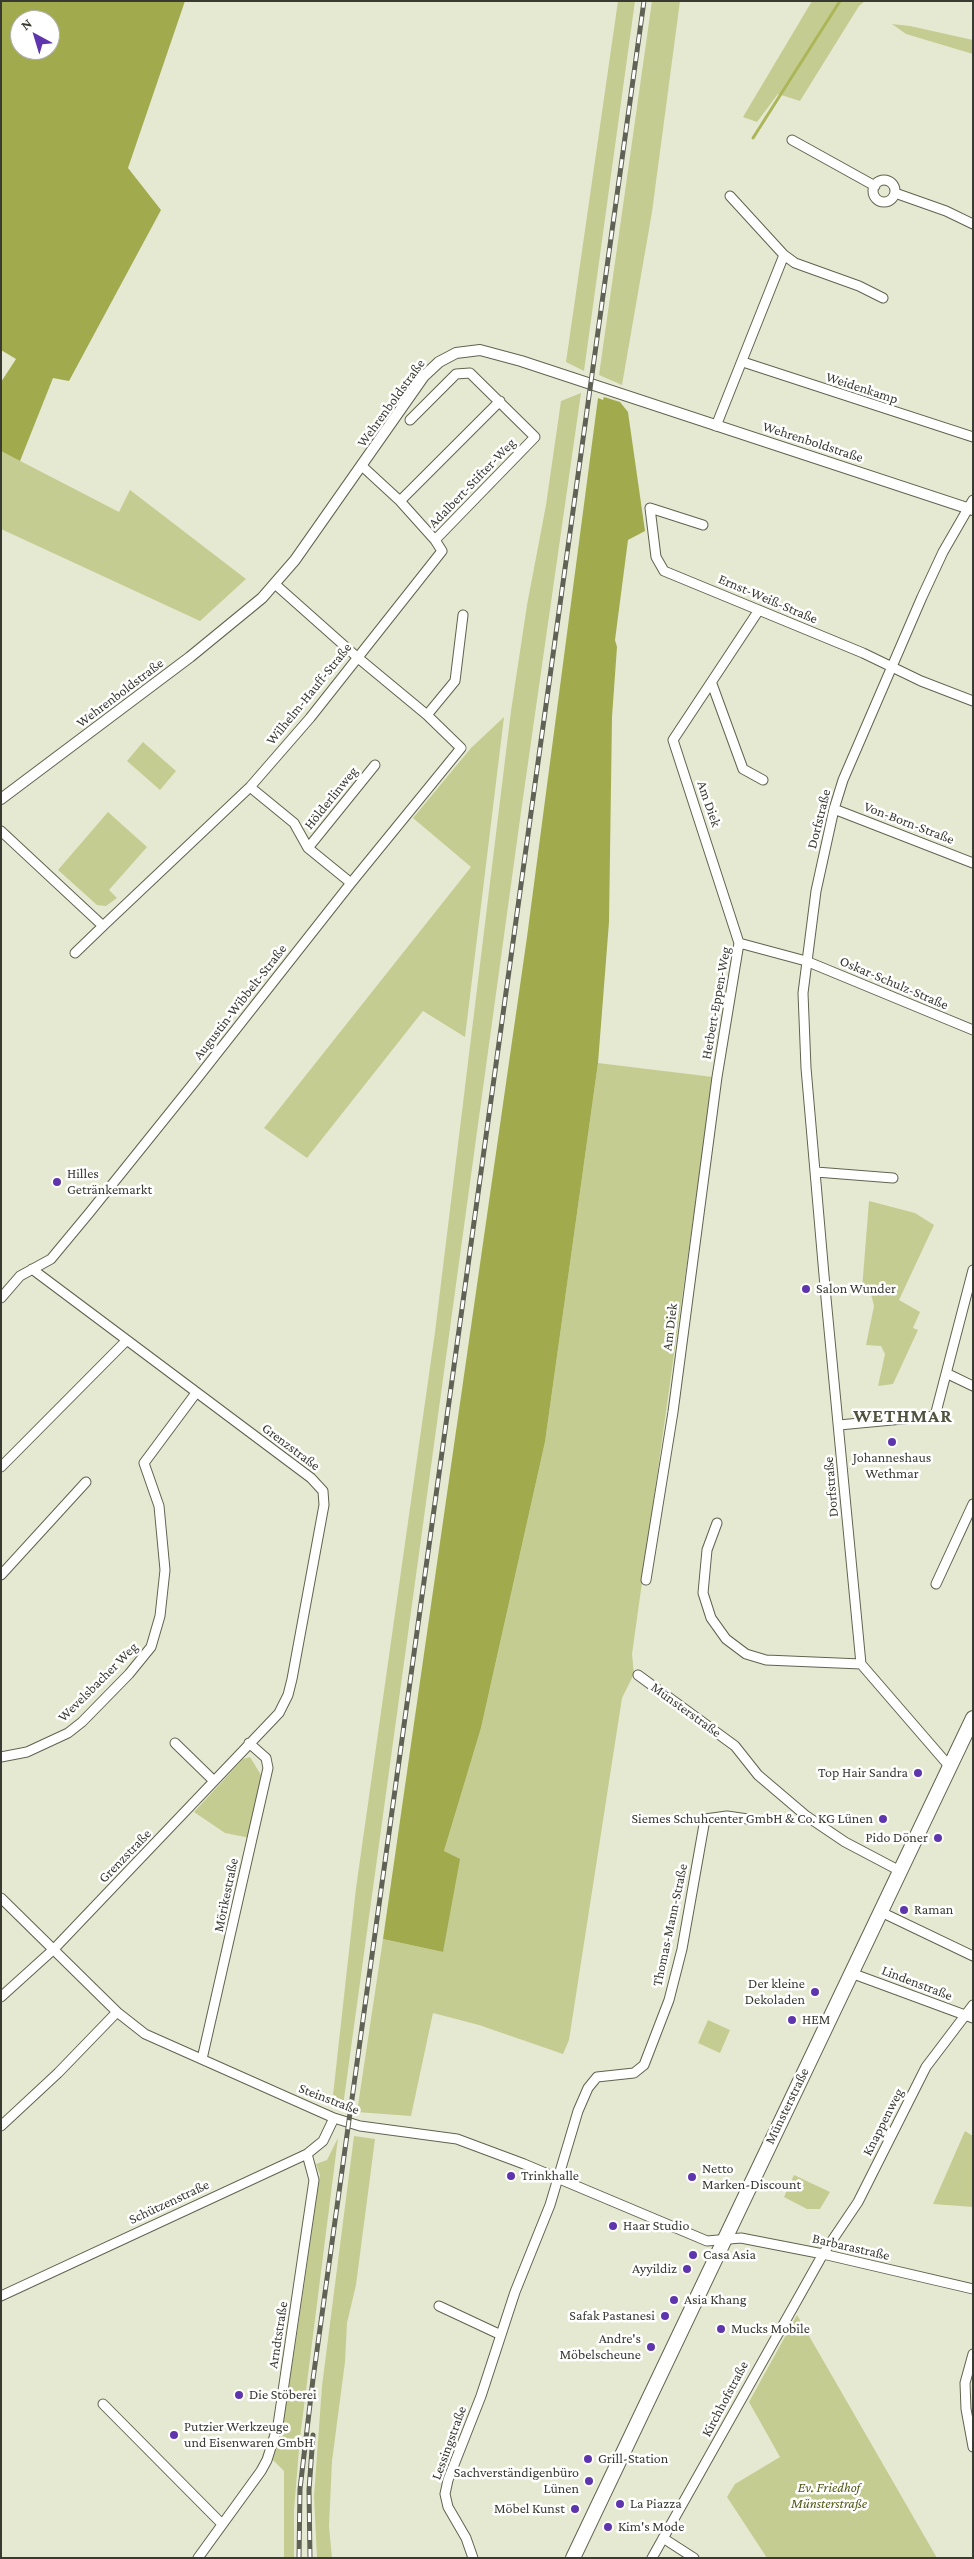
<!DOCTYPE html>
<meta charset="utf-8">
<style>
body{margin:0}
#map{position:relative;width:974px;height:2559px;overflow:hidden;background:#e6e9d2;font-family:"Crimson Pro",serif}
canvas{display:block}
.frame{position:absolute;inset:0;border:2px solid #393b32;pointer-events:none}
.north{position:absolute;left:10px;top:10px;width:50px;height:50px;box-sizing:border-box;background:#fff;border:1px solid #b0b1ad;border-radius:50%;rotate:321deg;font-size:14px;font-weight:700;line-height:20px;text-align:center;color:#393b32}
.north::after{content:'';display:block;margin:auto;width:18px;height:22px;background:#5f35ad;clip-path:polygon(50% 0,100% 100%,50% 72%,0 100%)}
</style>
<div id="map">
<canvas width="974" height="2559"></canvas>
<div class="frame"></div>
<div class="north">N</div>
</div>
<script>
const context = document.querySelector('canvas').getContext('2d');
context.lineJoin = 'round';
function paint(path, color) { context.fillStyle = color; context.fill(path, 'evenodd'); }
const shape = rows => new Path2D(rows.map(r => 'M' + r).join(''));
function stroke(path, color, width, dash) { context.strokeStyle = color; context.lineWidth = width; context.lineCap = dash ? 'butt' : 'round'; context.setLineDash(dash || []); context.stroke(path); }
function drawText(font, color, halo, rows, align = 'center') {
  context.font = font + ' "Crimson Pro",serif'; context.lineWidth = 5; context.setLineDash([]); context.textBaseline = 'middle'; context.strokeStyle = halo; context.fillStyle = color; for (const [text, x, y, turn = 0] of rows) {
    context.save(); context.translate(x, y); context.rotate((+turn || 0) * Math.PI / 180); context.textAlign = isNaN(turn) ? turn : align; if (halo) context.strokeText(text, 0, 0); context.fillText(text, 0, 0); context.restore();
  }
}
paint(shape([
 [618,1,635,1,584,371,566,362],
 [652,1,680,1,652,212,622,385,599,375],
 [812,1,865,1,859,6,800,101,778,94,757,122,743,117],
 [892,24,910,26,973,40,973,54,906,34],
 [581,393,521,812,343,2106,332,2104,356,1888,435,1332,511,711,527,605,546,505,561,401],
 [1,451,119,512,130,490,246,579,200,621,1,529],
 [504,717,465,1037,423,1011,307,1158,264,1128,471,867,413,818,471,748],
 [143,742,176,771,160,790,127,761],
 [108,812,147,847,109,890,117,898,106,906,97,905,58,870],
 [598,1063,713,1077,632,1654,634,1674,622,1698,569,2040,563,2054,479,2025,433,2013,411,2116,357,2112,383,1939,443,1952,444,1851,481,1728,545,1442],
 [869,1201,915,1213,934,1225,899,1300,920,1312,913,1328,918,1330,893,1384,878,1386,885,1354,881,1346,866,1345,874,1306,870,1290,862,1289],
 [250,1757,261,1775,261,1789,250,1838,225,1833,194,1812,243,1759],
 [708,2020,730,2030,720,2053,698,2043],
 [965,2131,973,2136,973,2207,933,2204],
 [354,2136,375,2139,356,2285,347,2323,345,2362,332,2461,329,2526,332,2558,317,2558,314,2496,322,2386],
 [338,2138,300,2438,294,2510,294,2558,284,2558,284,2471,273,2460,282,2430,298,2327,320,2175,316,2164,327,2160],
 [794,2175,830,2192,820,2209,807,2209,784,2197],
 [797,2315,937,2558,767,2558,727,2497,735,2484,780,2457,749,2402]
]), '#c5cc91');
paint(shape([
 [1,1,185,1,128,168,161,210,69,381,53,378,20,461,1,451,1,382,16,359,1,350],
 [20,20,50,20,50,50,20,50],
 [604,397,620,402,628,412,645,531,628,540,615,640,617,647,612,717,609,922,598,1063,545,1442,481,1728,444,1851,460,1859,443,1952,383,1939,527,937,598,398,603,400]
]), '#a1aa4d');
stroke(shape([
 [753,138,840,1]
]), '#acb659', 3);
const minor = shape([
 [792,140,875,186],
 '873 191a11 11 0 1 1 22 0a11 11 0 1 1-22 0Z',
 [895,193,946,211,973,224],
 [730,196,784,255,795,263,859,286,883,298],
 [743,362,973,437],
 [410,420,456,374,470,373,535,437,435,540],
 [716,426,784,255],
 [400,501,500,401],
 [703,525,650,508,656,557,664,571,863,653,921,681,973,701],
 [712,684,743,769,763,780],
 [427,715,455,681,463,615],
 [250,787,294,823,308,848,351,883],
 [834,809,973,863],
 [1,831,103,926,250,787,310,718,442,551,435,540,400,501,362,466],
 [308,848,375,765],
 [739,943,673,740,759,610],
 [75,953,103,926],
 [816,1172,893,1178],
 [1,1298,20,1276,51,1259,90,1212,196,1080,351,883,461,748,427,715,357,657,276,585],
 [948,1374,973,1386],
 [839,1425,935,1416,973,1270],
 [1,1467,126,1341],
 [717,1523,707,1550,703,1593,711,1618,726,1639,746,1654,766,1660,861,1664],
 [1,1575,86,1482],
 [646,1580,673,1412,717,1077,739,943,806,961,973,1030],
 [936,1584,973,1504],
 [638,1675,735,1746,758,1775,805,1815,845,1842,900,1871],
 [175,1743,214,1781],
 [1,1757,27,1752,68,1733,82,1722,129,1674,151,1647,160,1616,165,1570,159,1506,144,1463,196,1393],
 [950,1767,861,1664,826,1298,806,1068,803,993,816,891,834,809,843,780,922,597,943,552,973,500],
 [1,1898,117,2012,145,2034,334,2118,360,2126,457,2139,524,2164,707,2241,741,2238,823,2254,973,2289],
 [881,1912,973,1956],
 [851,1973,973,2018],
 [1,1997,54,1949,279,1713,288,1695,292,1679,324,1505,323,1491,311,1478,32,1269],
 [202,2059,268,1768,266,1758,249,1743],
 [1,2126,58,2073,117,2012],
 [1,2296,307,2154,323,2141,334,2118],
 [439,2306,501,2335],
 [973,2354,965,2383,966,2409,973,2447],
 [103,2404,222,2524],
 [663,2538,694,2558],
 [198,2558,261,2471,267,2460,278,2425,314,2180,307,2154],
 [473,2558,466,2538,448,2507,445,2494,448,2480,481,2396,515,2292,550,2205,578,2111,588,2088,597,2077,634,2073,644,2065,669,2000,682,1949,705,1819,727,1816,748,1819],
 [652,2558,823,2254,858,2202,926,2067,973,2005]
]);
const tertiary = shape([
 [1,799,190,657,262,598,295,560,424,376,439,362,456,353,480,350,521,361,973,510]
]);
const primary = shape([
 [573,2558,973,1718]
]);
stroke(minor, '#60634f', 11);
stroke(tertiary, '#60634f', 12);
stroke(primary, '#60634f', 16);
stroke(minor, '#fff', 9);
stroke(tertiary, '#fff', 10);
stroke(primary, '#fff', 14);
const rail = shape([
 [299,2558,300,2489,313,2379,644,1],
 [310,2558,309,2490,313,2435]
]);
stroke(rail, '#5f6255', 5);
stroke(rail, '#fff', 3, [9]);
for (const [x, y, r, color] of [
 [57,1182,5,"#5f35ad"],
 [806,1289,5,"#5f35ad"],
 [892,1442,5,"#5f35ad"],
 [918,1773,5,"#5f35ad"],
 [883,1819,5,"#5f35ad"],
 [938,1838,5,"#5f35ad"],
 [904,1910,5,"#5f35ad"],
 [815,1992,5,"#5f35ad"],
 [792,2020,5,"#5f35ad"],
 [511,2176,5,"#5f35ad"],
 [692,2177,5,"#5f35ad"],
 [613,2226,5,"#5f35ad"],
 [693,2255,5,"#5f35ad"],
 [687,2269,5,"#5f35ad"],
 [674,2300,5,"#5f35ad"],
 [665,2316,5,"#5f35ad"],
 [721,2329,5,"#5f35ad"],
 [651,2347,5,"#5f35ad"],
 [239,2395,5,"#5f35ad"],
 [174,2435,5,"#5f35ad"],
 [588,2459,5,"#5f35ad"],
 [589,2481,5,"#5f35ad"],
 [620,2504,5,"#5f35ad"],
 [575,2509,5,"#5f35ad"],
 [608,2527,5,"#5f35ad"]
]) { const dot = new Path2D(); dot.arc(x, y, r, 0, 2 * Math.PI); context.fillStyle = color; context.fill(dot); stroke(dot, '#fff', 2); }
drawText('14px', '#393b32', '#fff', [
 ["Weidenkamp",862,388,18],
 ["Wehrenboldstraße",391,403,-54],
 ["Wehrenboldstraße",813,442,18],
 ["Adalbert-Stifter-Weg",472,483,-46],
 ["Ernst-Weiß-Straße",768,599,23],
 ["Wehrenboldstraße",120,693,-37],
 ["Wilhelm-Hauff-Straße",309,694,-51],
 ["Hölderlinweg",331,798,-51],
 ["Am Diek",709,804,71],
 ["Dorfstraße",819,819,-76],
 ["Von-Born-Straße",909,823,21],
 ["Oskar-Schulz-Straße",894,983,23],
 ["Augustin-Wibbelt-Straße",240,1002,-52],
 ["Herbert-Eppen-Weg",716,1003,-80],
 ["Am Diek",670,1327,-83],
 ["Grenzstraße",291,1447,37],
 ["Dorfstraße",831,1487,-95],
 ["Wevelsbacher Weg",98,1682,-45],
 ["Münsterstraße",686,1710,36],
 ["Grenzstraße",125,1856,-46],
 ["Mörikestraße",226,1895,-78],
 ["Thomas-Mann-Straße",670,1925,-78],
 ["Lindenstraße",917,1983,21],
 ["Steinstraße",329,2099,21],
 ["Münsterstraße",787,2106,-64],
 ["Knappenweg",883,2122,-63],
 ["Schützenstraße",169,2202,-25],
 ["Barbarastraße",851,2247,13],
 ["Arndtstraße",278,2335,-81],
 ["Kirchhofstraße",725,2399,-62],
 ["Lessingstraße",449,2443,-70]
]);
drawText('14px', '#393b32', '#fff', [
 ["Hilles",67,1174],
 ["Getränkemarkt",67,1190],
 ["Salon Wunder",816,1289],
 ["Johanneshaus",892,1458,"center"],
 ["Wethmar",892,1474,"center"],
 ["Top Hair Sandra",908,1773,"right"],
 ["Siemes Schuhcenter GmbH & Co. KG Lünen",873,1819,"right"],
 ["Pido Döner",928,1838,"right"],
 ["Raman",914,1910],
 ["Der kleine",805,1984,"right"],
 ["Dekoladen",805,2000,"right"],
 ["HEM",802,2020],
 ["Netto",702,2169],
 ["Marken-Discount",702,2185],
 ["Trinkhalle",521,2176],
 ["Haar Studio",623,2226],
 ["Casa Asia",703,2255],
 ["Ayyildiz",677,2269,"right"],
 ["Asia Khang",684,2300],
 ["Safak Pastanesi",655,2316,"right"],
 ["Mucks Mobile",731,2329],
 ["Andre's",641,2339,"right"],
 ["Möbelscheune",641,2355,"right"],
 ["Die Stöberei",249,2395],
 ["Putzier Werkzeuge",184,2427],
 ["und Eisenwaren GmbH",184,2443],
 ["Grill-Station",598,2459],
 ["Sachverständigenbüro",579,2473,"right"],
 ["Lünen",579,2489,"right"],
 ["La Piazza",630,2504],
 ["Möbel Kunst",565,2509,"right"],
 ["Kim's Mode",618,2527]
], 'left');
drawText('italic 14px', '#545a16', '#fff', [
 ["Ev. Friedhof",829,2488],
 ["Münsterstraße",829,2504]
]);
context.letterSpacing = '1px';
drawText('bold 19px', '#50533f', '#fff', [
 ["WETHMAR",903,1416]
]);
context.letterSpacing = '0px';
</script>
